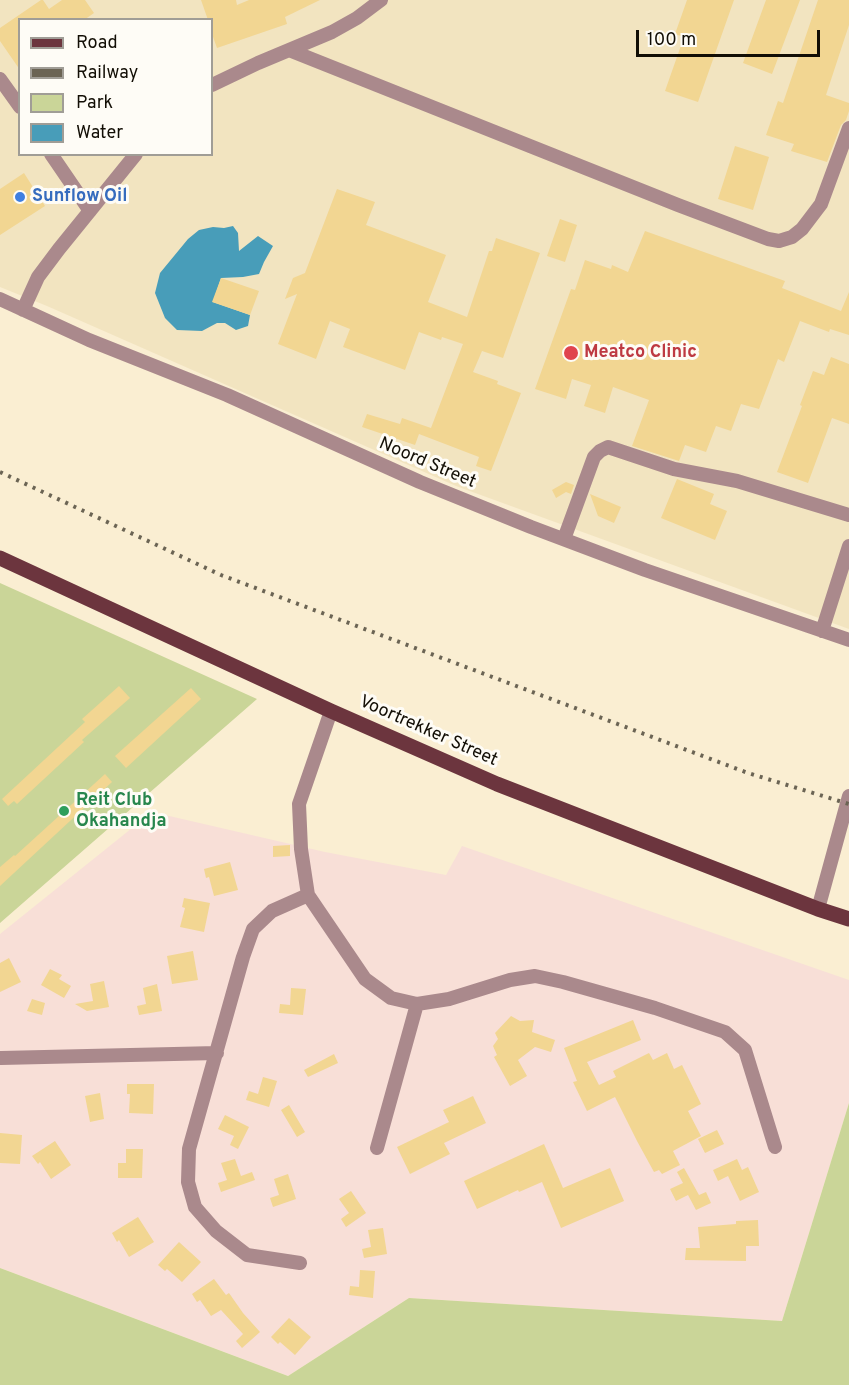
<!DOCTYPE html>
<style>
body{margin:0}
#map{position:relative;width:849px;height:1385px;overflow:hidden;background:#faeed2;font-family:Overpass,sans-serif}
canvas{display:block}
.legend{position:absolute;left:18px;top:18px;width:195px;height:138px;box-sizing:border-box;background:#fefcf6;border:2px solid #a09d96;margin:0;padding:8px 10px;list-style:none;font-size:18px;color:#120e05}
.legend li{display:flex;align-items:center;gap:12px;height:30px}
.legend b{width:30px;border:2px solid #a09d96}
.scale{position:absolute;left:636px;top:30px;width:184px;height:27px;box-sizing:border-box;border:3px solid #120e05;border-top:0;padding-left:8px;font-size:18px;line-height:21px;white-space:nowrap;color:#120e05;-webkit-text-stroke:4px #fefcf6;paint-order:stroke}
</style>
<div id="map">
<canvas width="849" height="1385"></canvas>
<ul class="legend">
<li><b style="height:8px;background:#6c353e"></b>Road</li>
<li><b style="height:8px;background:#6b6454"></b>Railway</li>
<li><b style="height:16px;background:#cad598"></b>Park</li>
<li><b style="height:16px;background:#489db9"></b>Water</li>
</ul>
<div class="scale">100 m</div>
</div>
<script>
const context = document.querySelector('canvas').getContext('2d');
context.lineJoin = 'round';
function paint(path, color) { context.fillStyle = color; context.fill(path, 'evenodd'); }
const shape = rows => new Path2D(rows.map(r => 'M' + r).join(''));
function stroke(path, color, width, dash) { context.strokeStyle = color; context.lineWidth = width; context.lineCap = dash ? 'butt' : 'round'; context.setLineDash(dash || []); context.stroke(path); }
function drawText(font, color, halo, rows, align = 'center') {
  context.font = font + ' Overpass,sans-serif'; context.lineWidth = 6; context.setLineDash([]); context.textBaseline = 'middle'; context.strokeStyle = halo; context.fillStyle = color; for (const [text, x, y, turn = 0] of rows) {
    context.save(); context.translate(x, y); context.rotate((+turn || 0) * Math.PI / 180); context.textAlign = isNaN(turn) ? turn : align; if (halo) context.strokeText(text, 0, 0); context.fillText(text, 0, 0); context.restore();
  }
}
paint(shape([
 [0,0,849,0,849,629,456,486,47,306,0,287],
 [20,20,212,20,212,154,20,154]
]), '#f2e4c0');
paint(shape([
 [152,812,325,852,446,875,462,846,849,980,849,1103,782,1321,409,1298,288,1376,0,1268,0,934]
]), '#f8dfd7');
paint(shape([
 [0,583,257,699,0,923],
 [849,1103,849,1385,0,1385,0,1268,288,1376,409,1298,782,1321]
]), '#cad598');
paint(shape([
 [233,226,238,233,239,251,258,236,273,246,264,262,259,274,243,277,221,278,213,302,250,315,248,326,236,330,225,323,217,323,202,331,177,330,165,318,155,293,160,273,188,239,199,230,213,227,224,228]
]), '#489db9');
paint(shape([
 [41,0,43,0,49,9,62,0,85,0,94,13,84,20,20,20,20,70,0,41,0,28],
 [201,0,236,0,237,5,249,0,320,0,285,17,287,24,217,48,212,34,213,34,212,29,212,20,208,20],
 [687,0,734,0,698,102,665,91,684,37,675,34],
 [766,0,800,0,772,74,743,63],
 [818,0,849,0,849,25,826,95,849,103,849,111,846,120,841,125,827,162,791,151,794,144,766,135,778,101,783,103],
 [735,146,769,157,753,210,718,199],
 [24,173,45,206,0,235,0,189],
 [337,189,375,202,366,225,446,255,428,302,467,317,489,251,492,251,496,238,540,253,503,358,482,351,473,372,498,381,497,384,521,393,491,471,476,466,479,457,419,434,415,445,362,427,367,414,400,424,402,418,431,428,463,344,442,337,441,340,419,332,405,370,343,347,350,329,330,321,316,359,278,344,297,294,285,299,293,278,305,273],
 [560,219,577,225,565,262,547,256],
 [645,231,785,281,782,288,841,311,849,292,849,335,830,329,829,332,800,321,784,362,778,359,759,409,741,404,731,431,716,426,706,452,685,445,679,461,632,446,649,400,613,387,605,413,584,406,591,385,572,379,566,399,535,389,571,289,575,290,585,260,611,269,612,265,628,272],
 [221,278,259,291,250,315,212,302],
 [831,357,849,364,849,424,832,418,808,483,777,472,802,406,800,405,813,371,824,375],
 [677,479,714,494,710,504,727,511,715,540,661,518],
 [566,482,574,485,571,494,566,492,556,498,552,490],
 [590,494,621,507,614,523,598,516],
 [119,686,130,698,82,740,84,742,17,804,14,801,8,806,2,799,85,722,82,719],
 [191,688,201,699,126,768,115,756],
 [105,774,112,782,0,886,0,867,14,855,15,856],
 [290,845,290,856,273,857,273,846],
 [230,862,238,890,214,896,209,877,206,878,204,869],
 [184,898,210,903,204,932,180,927,185,908,182,907],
 [193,951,198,980,172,984,167,956],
 [9,958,21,982,0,992,0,963],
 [50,969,62,975,59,979,71,986,64,998,41,985],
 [104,981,109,1007,87,1011,75,1004,93,1001,90,984],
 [157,984,162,1011,139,1015,137,1006,146,1004,143,988],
 [291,988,306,989,303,1015,279,1013,280,1004,290,1005],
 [32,999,45,1003,42,1015,27,1011],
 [511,1016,520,1021,534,1020,532,1032,555,1040,551,1052,535,1047,518,1060,527,1076,510,1086,494,1057,497,1055,493,1046,498,1039,495,1033],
 [633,1020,641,1040,587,1062,599,1085,616,1077,613,1071,649,1053,653,1060,667,1053,674,1069,682,1065,701,1104,688,1111,701,1136,673,1151,680,1165,662,1174,659,1170,654,1172,637,1141,615,1097,587,1111,573,1082,577,1081,564,1048],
 [334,1054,338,1063,308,1077,304,1070],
 [263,1077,277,1081,269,1107,246,1100,249,1091,258,1094],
 [127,1084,154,1084,153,1114,129,1113,130,1094,127,1094],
 [100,1093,104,1119,90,1122,85,1096],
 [473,1096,486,1123,444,1143,450,1154,410,1174,397,1147,449,1122,443,1110],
 [289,1105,305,1132,297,1137,281,1110],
 [225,1115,249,1127,238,1149,230,1145,234,1136,218,1129],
 [717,1130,724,1144,705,1153,698,1139],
 [0,1133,22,1135,20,1164,0,1163],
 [55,1141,71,1165,51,1179,40,1162,38,1164,32,1156],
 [544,1144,563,1188,610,1168,624,1201,561,1228,542,1182,519,1192,518,1190,477,1209,464,1181],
 [126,1149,143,1149,142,1178,118,1178,118,1163,126,1163],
 [235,1159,241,1176,252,1172,255,1180,221,1192,218,1183,227,1180,221,1163],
 [737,1159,742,1170,748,1167,759,1192,740,1201,728,1176,718,1181,713,1170],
 [684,1168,699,1195,706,1192,711,1203,696,1210,688,1195,676,1201,670,1189,683,1183,677,1172],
 [288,1174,296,1199,273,1207,270,1198,279,1195,274,1179],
 [351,1191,366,1213,346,1227,341,1219,349,1213,339,1199],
 [138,1217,154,1242,129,1257,119,1240,117,1242,112,1233],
 [758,1220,759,1246,746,1246,746,1261,685,1260,686,1248,700,1248,698,1227,736,1224,736,1221],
 [383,1228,387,1254,364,1258,362,1249,371,1247,368,1230],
 [179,1242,201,1262,182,1282,167,1269,165,1271,158,1265],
 [360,1270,375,1271,373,1298,349,1295,350,1286,359,1287],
 [214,1279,226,1295,229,1293,243,1313,260,1332,242,1348,236,1341,243,1334,221,1310,211,1316,200,1300,197,1302,192,1294],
 [289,1318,311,1337,295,1355,280,1342,278,1344,271,1337]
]), '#f2d692');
stroke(shape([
 [289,50,678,205,768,239,779,241,792,237,802,229,821,204,849,128],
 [0,79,20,107],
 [212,85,258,63,332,32,357,18,381,0],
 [51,154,90,211],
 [0,299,89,340,227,395,420,482,531,527,645,570,849,640],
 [23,310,38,277,59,249,136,154],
 [564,539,594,457,600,451,608,447,674,469,737,481,849,515],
 [822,631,849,546],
 [331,711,299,804,301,849,308,895,365,979,391,998,417,1004,449,999,510,980,535,976,563,982,655,1008,725,1032,745,1050,775,1147],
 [818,909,849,796],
 [1,1058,217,1053],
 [377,1148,417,1004],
 [300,1263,247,1255,216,1231,195,1207,188,1182,189,1149,243,957,253,929,272,911,308,895]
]), '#aa898c', 14);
stroke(shape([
 [0,558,331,711,497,784,818,909,849,919]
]), '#6c353e', 15);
stroke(shape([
 [0,472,221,575,748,773,849,804]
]), '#6b6454', 4, [3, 6]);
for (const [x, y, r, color] of [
 [20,197,6,"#3f7fe0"],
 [571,353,8,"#e0444e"],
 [64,811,6,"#2e9e5b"]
]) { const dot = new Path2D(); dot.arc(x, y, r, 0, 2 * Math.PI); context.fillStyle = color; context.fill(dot); stroke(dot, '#fefcf6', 2); }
drawText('bold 18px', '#366cbe', '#fefcf6', [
 ["Sunflow Oil",32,197]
], 'left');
drawText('bold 18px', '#be3a42', '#fefcf6', [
 ["Meatco Clinic",584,353]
], 'left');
drawText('18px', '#120e05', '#fefcf6', [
 ["Noord Street",427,464,23],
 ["Voortrekker Street",428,732,24]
]);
drawText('bold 18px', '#27864d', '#fefcf6', [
 ["Reit Club",76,801],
 ["Okahandja",76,822]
], 'left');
</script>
